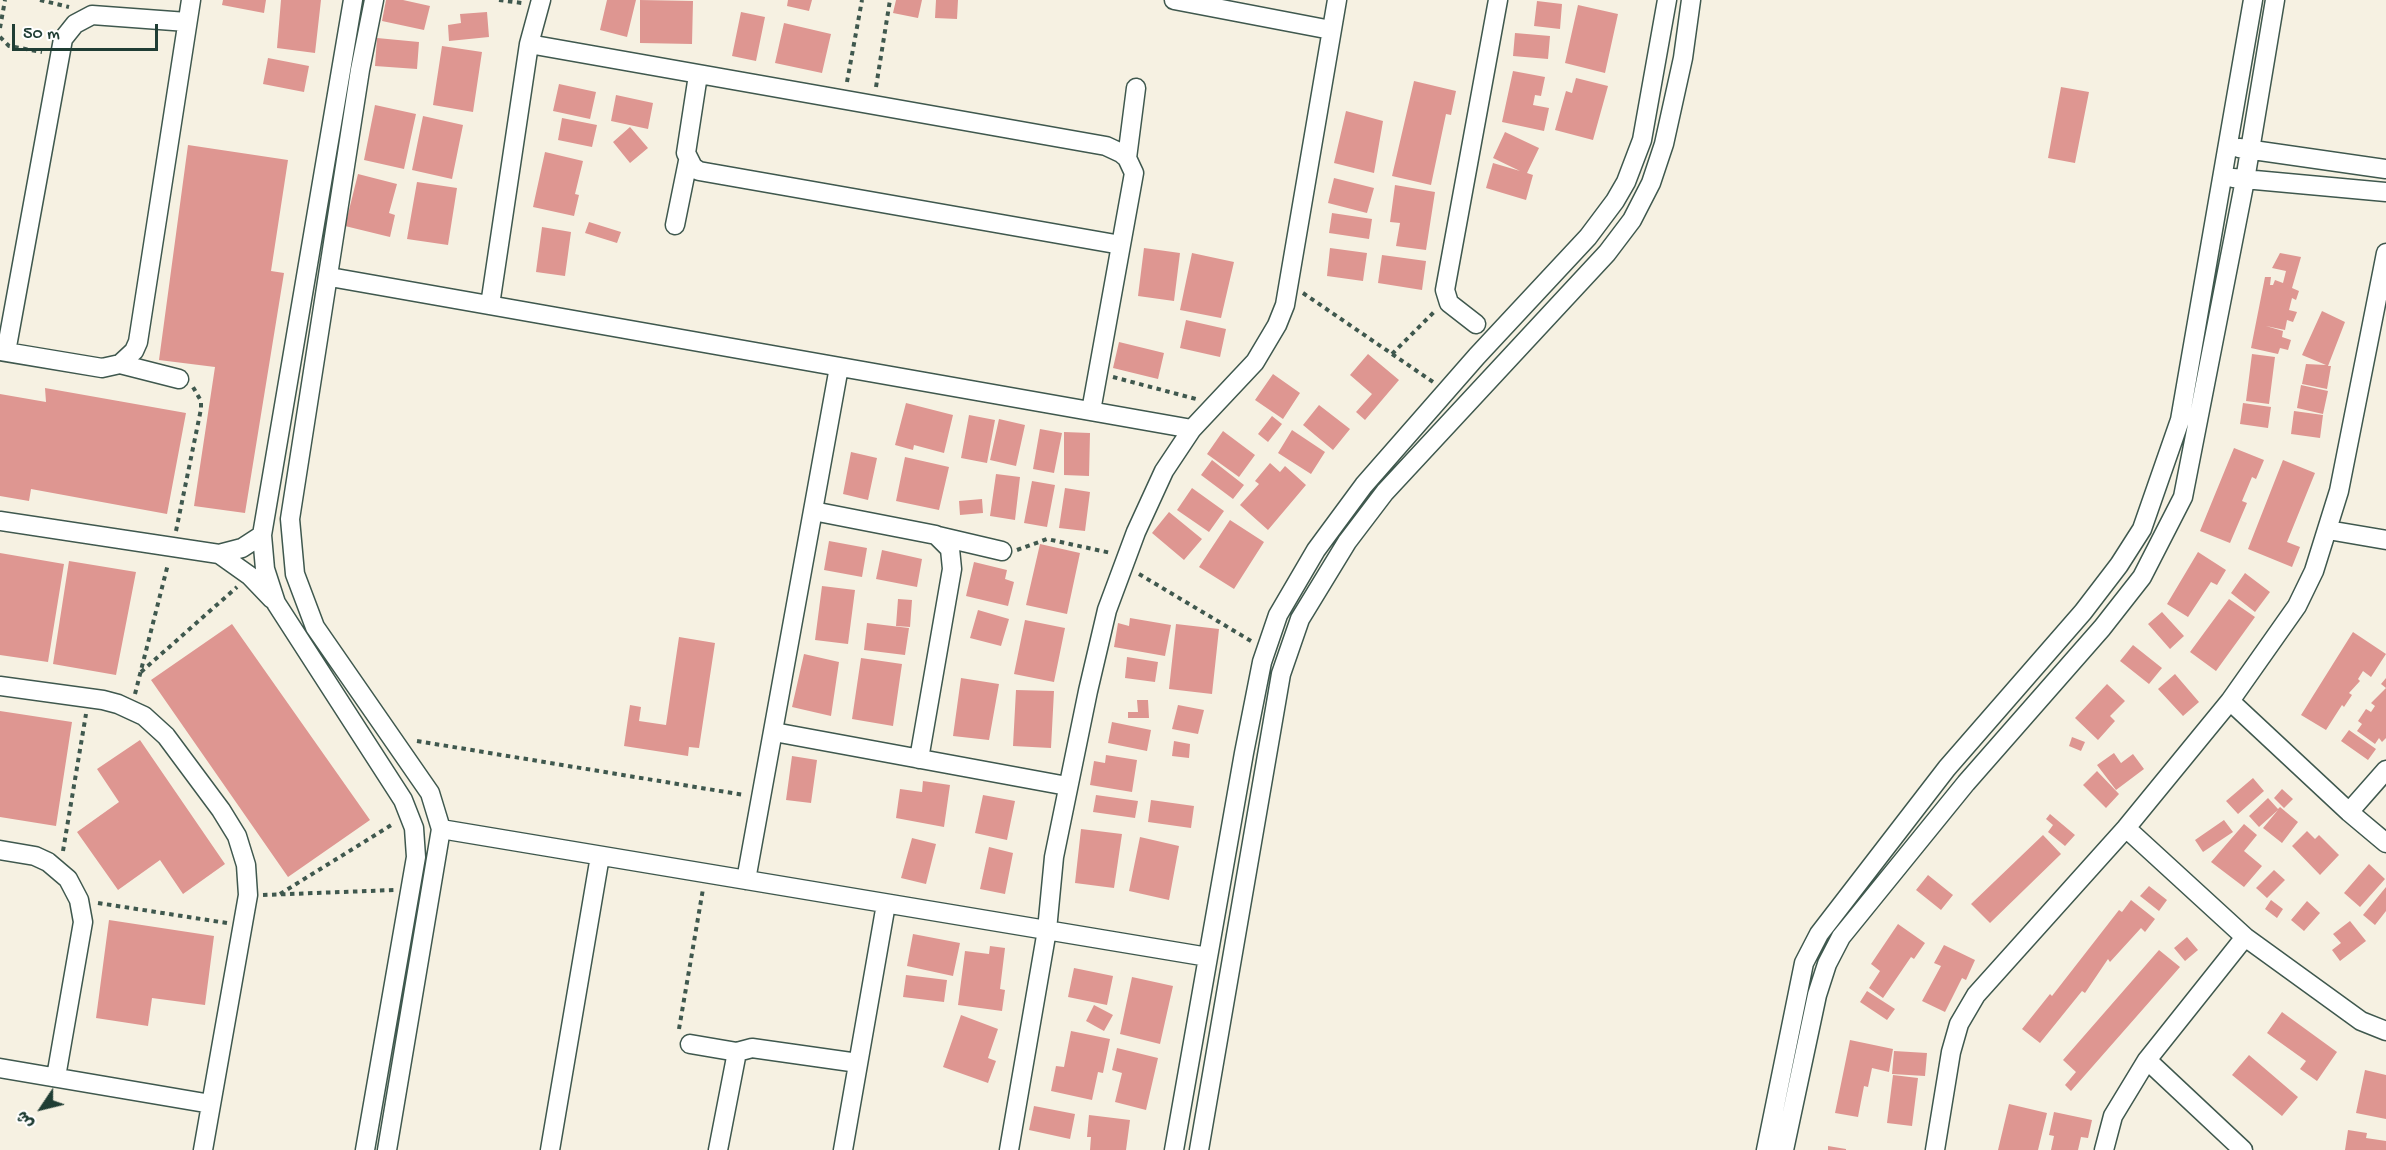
<!DOCTYPE html>
<meta charset="utf-8">
<style>
body{margin:0}
#map{position:relative;width:2386px;height:1150px;overflow:hidden;background:#f6f1e2;font-family:"Gochi Hand","Playpen Sans Arabic",sans-serif}
canvas{display:block}
.north{position:absolute;left:12px;top:1078px;width:60px;height:60px;-webkit-text-stroke:4px #fff;paint-order:stroke;rotate:235deg;font-size:16px;font-weight:700;line-height:24px;text-align:center;color:#1f3d34}
.north::after{content:'';display:block;margin:auto;width:21px;height:27px;background:#1f3d34;clip-path:polygon(50% 0,100% 100%,50% 72%,0 100%)}
.scale{position:absolute;left:12px;top:24px;width:146px;height:27px;box-sizing:border-box;border:3px solid #1f3d34;border-top:0;padding-left:8px;font-size:18px;line-height:21px;white-space:nowrap;color:#1f3d34;-webkit-text-stroke:4px #fff;paint-order:stroke}
</style>
<div id="map">
<canvas width="2386" height="1150"></canvas>
<div class="north">ش</div>
<div class="scale">50 m</div>
</div>
<script>
const context = document.querySelector('canvas').getContext('2d');
context.lineJoin = 'round';
function paint(path, color) { context.fillStyle = color; context.fill(path, 'evenodd'); }
const shape = rows => new Path2D(rows.map(r => 'M' + r).join(''));
function stroke(path, color, width, dash) { context.strokeStyle = color; context.lineWidth = width; context.lineCap = dash ? 'butt' : 'round'; context.setLineDash(dash || []); context.stroke(path); }
paint(shape([
 [223,0,266,0,264,13,222,5],
 [281,0,321,0,315,53,277,48],
 [386,0,403,0,430,6,424,30,382,21],
 [607,0,636,0,627,37,600,30],
 [640,0,693,1,692,44,640,43],
 [788,0,812,0,809,11,787,6],
 [896,0,922,0,918,18,893,13],
 [936,0,958,0,957,19,935,18],
 [1537,1,1562,4,1560,29,1534,26],
 [1578,5,1618,14,1605,73,1565,63],
 [487,12,489,37,449,41,448,25,461,23,460,14],
 [741,12,765,17,756,61,732,56],
 [784,23,831,34,822,73,775,63],
 [1515,33,1550,36,1548,59,1513,56],
 [377,38,419,42,417,69,375,66],
 [442,46,482,52,473,112,433,105],
 [268,58,309,66,304,92,263,84],
 [1513,71,1545,77,1541,96,1535,95,1533,105,1549,108,1544,131,1502,122],
 [1576,78,1608,86,1593,140,1555,130,1566,91,1572,93],
 [1414,81,1456,91,1451,115,1446,114,1431,185,1392,176],
 [559,84,596,92,590,119,553,111],
 [2061,87,2089,92,2075,163,2048,158],
 [616,95,653,103,648,129,611,121],
 [375,105,416,114,404,169,364,160],
 [1346,111,1383,121,1374,173,1334,163],
 [423,116,463,125,452,179,412,170],
 [562,118,597,125,592,147,558,140],
 [630,127,648,148,630,163,613,142],
 [1505,132,1539,148,1527,173,1533,175,1526,200,1486,188,1493,163,1520,171,1493,158],
 [188,145,288,160,271,271,284,273,245,513,194,506,215,367,159,360],
 [545,152,583,161,575,194,579,195,574,216,533,207],
 [358,174,397,184,389,213,395,215,390,237,345,226],
 [1334,178,1374,188,1367,213,1328,203],
 [417,182,457,188,448,245,407,239],
 [1395,185,1435,192,1426,250,1396,246,1400,223,1390,222],
 [1332,213,1372,219,1369,239,1329,233],
 [589,222,621,232,617,243,585,233],
 [542,227,571,232,565,276,536,272],
 [1144,248,1180,253,1174,301,1138,296],
 [1330,248,1367,253,1363,281,1327,276],
 [1192,253,1234,262,1221,318,1180,310],
 [2280,253,2301,257,2292,288,2299,291,2296,300,2292,298,2289,310,2297,312,2293,322,2287,320,2285,330,2266,326,2283,331,2282,337,2291,340,2288,350,2280,348,2278,354,2251,348,2265,277,2271,277,2270,285,2273,285,2275,280,2283,283,2286,271,2272,268],
 [1382,255,1426,261,1422,290,1378,283],
 [2322,311,2345,322,2328,366,2331,366,2327,389,2302,384,2306,364,2326,365,2302,355],
 [1186,320,1226,329,1220,357,1180,348],
 [1119,342,1164,353,1158,379,1113,368],
 [1368,354,1399,380,1365,420,1356,412,1372,394,1350,375],
 [2252,354,2275,357,2269,404,2246,401],
 [1273,374,1300,393,1283,419,1255,400],
 [2301,385,2328,391,2323,414,2297,408],
 [45,388,186,413,167,514,31,489,29,501,0,496,0,394,46,402],
 [906,403,953,415,944,453,914,445,913,450,895,445],
 [2243,403,2271,407,2268,428,2240,424],
 [1319,405,1350,429,1333,450,1303,425],
 [2294,411,2323,415,2320,438,2291,434],
 [969,415,995,420,987,463,961,458],
 [1272,416,1282,424,1268,442,1258,434],
 [999,419,1025,425,1016,466,990,460],
 [1040,429,1062,433,1054,473,1033,469],
 [1292,430,1325,452,1311,474,1278,453],
 [1223,431,1255,455,1239,477,1207,454],
 [1064,432,1090,433,1089,476,1064,475],
 [2234,448,2264,460,2256,479,2252,477,2242,501,2247,503,2230,543,2200,531],
 [851,452,877,458,868,500,843,494],
 [905,457,949,467,939,510,896,501],
 [1212,460,1244,485,1233,499,1201,475],
 [2283,460,2315,473,2287,542,2300,547,2292,567,2248,549],
 [1270,463,1280,472,1285,466,1306,485,1268,530,1240,505,1259,484,1255,481],
 [996,474,1020,477,1015,520,990,516],
 [1032,481,1055,485,1047,527,1024,523],
 [1065,488,1090,492,1085,531,1059,528],
 [1192,488,1224,511,1209,532,1177,510],
 [982,499,983,513,960,515,959,501],
 [1169,512,1202,539,1184,560,1152,533],
 [1230,520,1264,542,1234,589,1199,567],
 [829,541,867,548,862,577,824,570],
 [1040,544,1080,553,1067,614,1026,605],
 [882,550,922,559,917,587,876,579],
 [2198,552,2226,570,2217,585,2211,582,2188,617,2167,604],
 [0,553,64,564,48,662,0,655],
 [69,561,136,572,116,675,53,664],
 [974,562,1007,570,1005,579,1014,582,1008,606,966,596],
 [2245,573,2270,592,2255,612,2231,593],
 [822,586,855,590,848,644,815,640],
 [898,599,912,600,910,627,896,626],
 [2229,599,2255,617,2216,671,2190,652],
 [978,610,1009,619,1001,646,970,638],
 [2162,612,2184,636,2170,649,2148,624],
 [1130,618,1171,625,1165,656,1114,647,1118,623,1129,626],
 [1025,620,1065,628,1054,682,1014,674],
 [867,623,909,628,905,655,864,650],
 [232,624,370,820,288,877,151,680],
 [1176,624,1219,629,1212,694,1169,689],
 [2353,632,2386,654,2371,677,2363,671,2358,679,2360,681,2349,693,2352,695,2344,707,2342,705,2326,730,2301,715],
 [679,637,715,643,699,748,689,747,688,756,624,746,630,705,641,707,639,721,666,725],
 [2133,645,2162,668,2149,684,2120,661],
 [804,654,839,662,831,716,792,707],
 [1127,657,1158,662,1155,682,1125,678],
 [861,658,902,664,893,726,852,719],
 [2175,674,2199,702,2183,716,2158,689],
 [961,678,999,684,989,740,953,736],
 [2386,678,2386,738,2382,742,2379,738,2375,744,2357,731,2362,724,2358,721,2366,709,2371,712,2375,706,2371,703,2386,688,2381,684],
 [2107,684,2125,701,2110,716,2115,721,2098,740,2075,718],
 [1016,690,1054,691,1051,748,1013,746],
 [1137,700,1148,700,1149,718,1128,718,1128,712,1138,712],
 [1178,705,1204,710,1198,734,1172,729],
 [0,711,72,722,56,826,0,817],
 [1112,722,1151,730,1147,751,1108,743],
 [2349,730,2376,749,2368,760,2341,741],
 [2072,737,2085,742,2081,751,2069,746],
 [140,740,225,864,183,894,160,860,118,890,77,832,119,802,97,769],
 [1174,741,1190,744,1189,758,1172,756],
 [2114,753,2121,763,2133,754,2144,769,2116,790,2097,765],
 [1106,755,1137,760,1132,792,1090,785,1094,761,1105,763],
 [792,756,817,760,811,803,786,800],
 [2097,771,2119,794,2106,808,2083,785],
 [2253,778,2264,791,2238,814,2226,801],
 [923,781,950,785,944,827,896,818,900,789,922,792],
 [2282,789,2293,799,2284,808,2274,798],
 [983,795,1015,801,1007,840,975,833],
 [1096,795,1138,801,1135,818,1093,812],
 [2268,798,2278,809,2280,807,2298,822,2282,843,2263,828,2278,810,2259,827,2249,816],
 [1151,800,1194,806,1191,828,1148,822],
 [2050,814,2075,835,2065,846,2048,832,2053,825,2046,819],
 [2224,820,2233,832,2203,852,2195,840],
 [2244,824,2257,835,2244,851,2262,866,2244,887,2211,862],
 [1081,829,1122,834,1114,888,1075,883],
 [2307,831,2315,839,2319,835,2339,855,2320,875,2292,846],
 [2043,835,2061,854,1990,923,1971,904],
 [1140,837,1179,846,1169,900,1129,891],
 [912,838,936,844,926,884,901,878],
 [989,847,1013,853,1005,894,980,889],
 [2369,864,2385,879,2360,907,2344,893],
 [2274,870,2285,880,2267,898,2256,888],
 [1928,875,1953,895,1941,910,1916,890],
 [2149,886,2167,900,2159,911,2140,896],
 [2386,887,2386,911,2375,925,2363,915],
 [2131,900,2155,919,2145,932,2141,928,2110,962,2108,959,2085,993,2082,991,2040,1043,2022,1029,2050,994,2052,996,2119,910,2122,912],
 [2271,900,2283,909,2277,918,2265,909],
 [2307,901,2320,913,2304,931,2291,920],
 [109,920,214,936,205,1005,152,998,148,1026,96,1018],
 [2350,921,2366,941,2340,961,2332,950,2341,943,2333,934],
 [1898,924,1925,943,1914,959,1911,957,1883,998,1869,988,1880,971,1871,964],
 [913,934,960,943,953,976,907,966],
 [2187,937,2198,950,2185,961,2174,948],
 [1944,945,1975,960,1966,980,1962,978,1945,1012,1922,1001,1941,966,1934,963],
 [990,946,1005,948,1000,989,1005,990,1002,1011,958,1005,965,951,989,954],
 [2159,950,2180,967,2071,1091,2065,1085,2076,1072,2063,1060],
 [1074,968,1113,976,1107,1005,1068,997],
 [906,975,947,980,944,1002,903,997],
 [1132,977,1173,986,1160,1044,1120,1034],
 [1867,991,1895,1009,1887,1020,1860,1002],
 [1094,1005,1113,1015,1104,1031,1086,1021],
 [2282,1012,2337,1052,2317,1081,2300,1069,2306,1061,2267,1033],
 [961,1015,998,1029,988,1058,996,1061,988,1083,943,1067],
 [1071,1031,1110,1039,1103,1073,1098,1072,1092,1100,1051,1091,1056,1066,1064,1067],
 [1850,1040,1893,1049,1889,1072,1872,1068,1868,1087,1864,1086,1858,1117,1835,1113],
 [1117,1048,1158,1058,1146,1110,1115,1102,1122,1073,1112,1070],
 [1894,1051,1927,1053,1925,1076,1892,1074],
 [2249,1055,2298,1097,2282,1116,2232,1075],
 [2365,1070,2386,1075,2386,1119,2356,1113],
 [1893,1075,1918,1078,1912,1126,1887,1123],
 [2009,1104,2047,1113,2038,1150,1998,1150],
 [1034,1106,1075,1114,1070,1139,1029,1130],
 [2054,1112,2092,1120,2088,1138,2081,1137,2078,1150,2051,1150,2054,1136,2049,1135],
 [1089,1115,1130,1120,1126,1150,1090,1150,1091,1137,1087,1137],
 [2348,1130,2367,1133,2366,1138,2386,1141,2386,1150,2345,1150],
 [1828,1146,1846,1149,1846,1150,1828,1150]
]), '#de9691');
const minor = shape([
 [353,0,262,535,265,569,276,603,403,800,414,828,416,857,365,1150],
 [374,0,360,70,290,519,295,574,315,627,430,793,441,829,387,1150],
 [1174,0,1331,30],
 [529,44,1106,146,1121,153,1127,158,1134,173,1091,411],
 [698,75,686,153,693,167,699,171,1121,245],
 [2239,148,2386,169],
 [1127,158,1136,88],
 [2233,178,2386,192],
 [675,225,688,161],
 [330,277,1192,429],
 [490,305,529,44,541,0],
 [1476,324,1449,303,1445,290,1498,0],
 [0,351,102,368,120,364,134,351,138,342,191,0],
 [6,352,63,39,75,24,92,15,187,22],
 [120,364,179,379],
 [813,511,936,535,950,549,952,569,919,759],
 [0,521,219,554,242,548,262,535],
 [2328,530,2386,540],
 [938,536,1002,551],
 [219,554,250,576,272,599],
 [0,686,103,700,118,704,144,716,166,736,221,810,237,836,246,865,248,895,203,1150],
 [2230,701,2349,812,2386,843],
 [774,732,1067,786],
 [2349,812,2386,770],
 [2126,828,2245,937,2361,1021,2386,1031],
 [441,829,1208,957],
 [0,850,35,856,48,862,68,879,79,900,83,922,56,1077],
 [746,880,839,367],
 [690,1044,737,1052],
 [2147,1060,2243,1150],
 [0,1068,211,1104],
 [550,1150,600,856],
 [718,1150,737,1052,752,1048,858,1063],
 [843,1150,886,904],
 [1009,1150,1047,930,1054,857,1088,691,1107,610,1136,532,1164,471,1192,429,1255,362,1277,325,1285,305,1337,0],
 [1174,1150,1244,753,1262,662,1278,615,1316,550,1364,485,1477,356,1588,237,1615,201,1626,182,1642,140,1667,0],
 [1199,1150,1281,674,1300,619,1347,542,1385,492,1607,253,1632,220,1651,183,1664,144,1683,58,1691,0],
 [1766,1150,1804,963,1819,934,1947,768,2083,612,2119,565,2142,529,2180,420,2253,0],
 [1784,1150,1817,995,1827,964,1841,937,1966,783,2102,628,2142,577,2183,497,2245,180,2275,0],
 [1935,1150,1951,1052,1959,1024,1976,995,2126,828,2230,701,2297,606,2314,571,2339,491,2386,253],
 [2104,1150,2113,1116,2147,1060,2245,937]
]);
stroke(minor, '#3f584e', 21);
stroke(shape([
 [40,0,69,7],
 [499,0,522,3],
 [0,28,5,0],
 [0,37,9,46,42,52],
 [847,82,862,0],
 [876,87,890,0],
 [1303,293,1433,382],
 [1392,354,1434,312],
 [1113,377,1196,399],
 [176,531,201,409,201,401,193,387],
 [1017,550,1047,539,1111,553],
 [1139,574,1251,641],
 [141,672,237,587],
 [135,694,168,564],
 [417,741,744,795],
 [63,851,86,714],
 [280,894,393,824],
 [263,895,394,890],
 [98,903,227,923],
 [679,1029,703,889]
]), '#3f584e', 4, [4.5, 4.5]);
stroke(minor, '#fff', 18);
</script>
